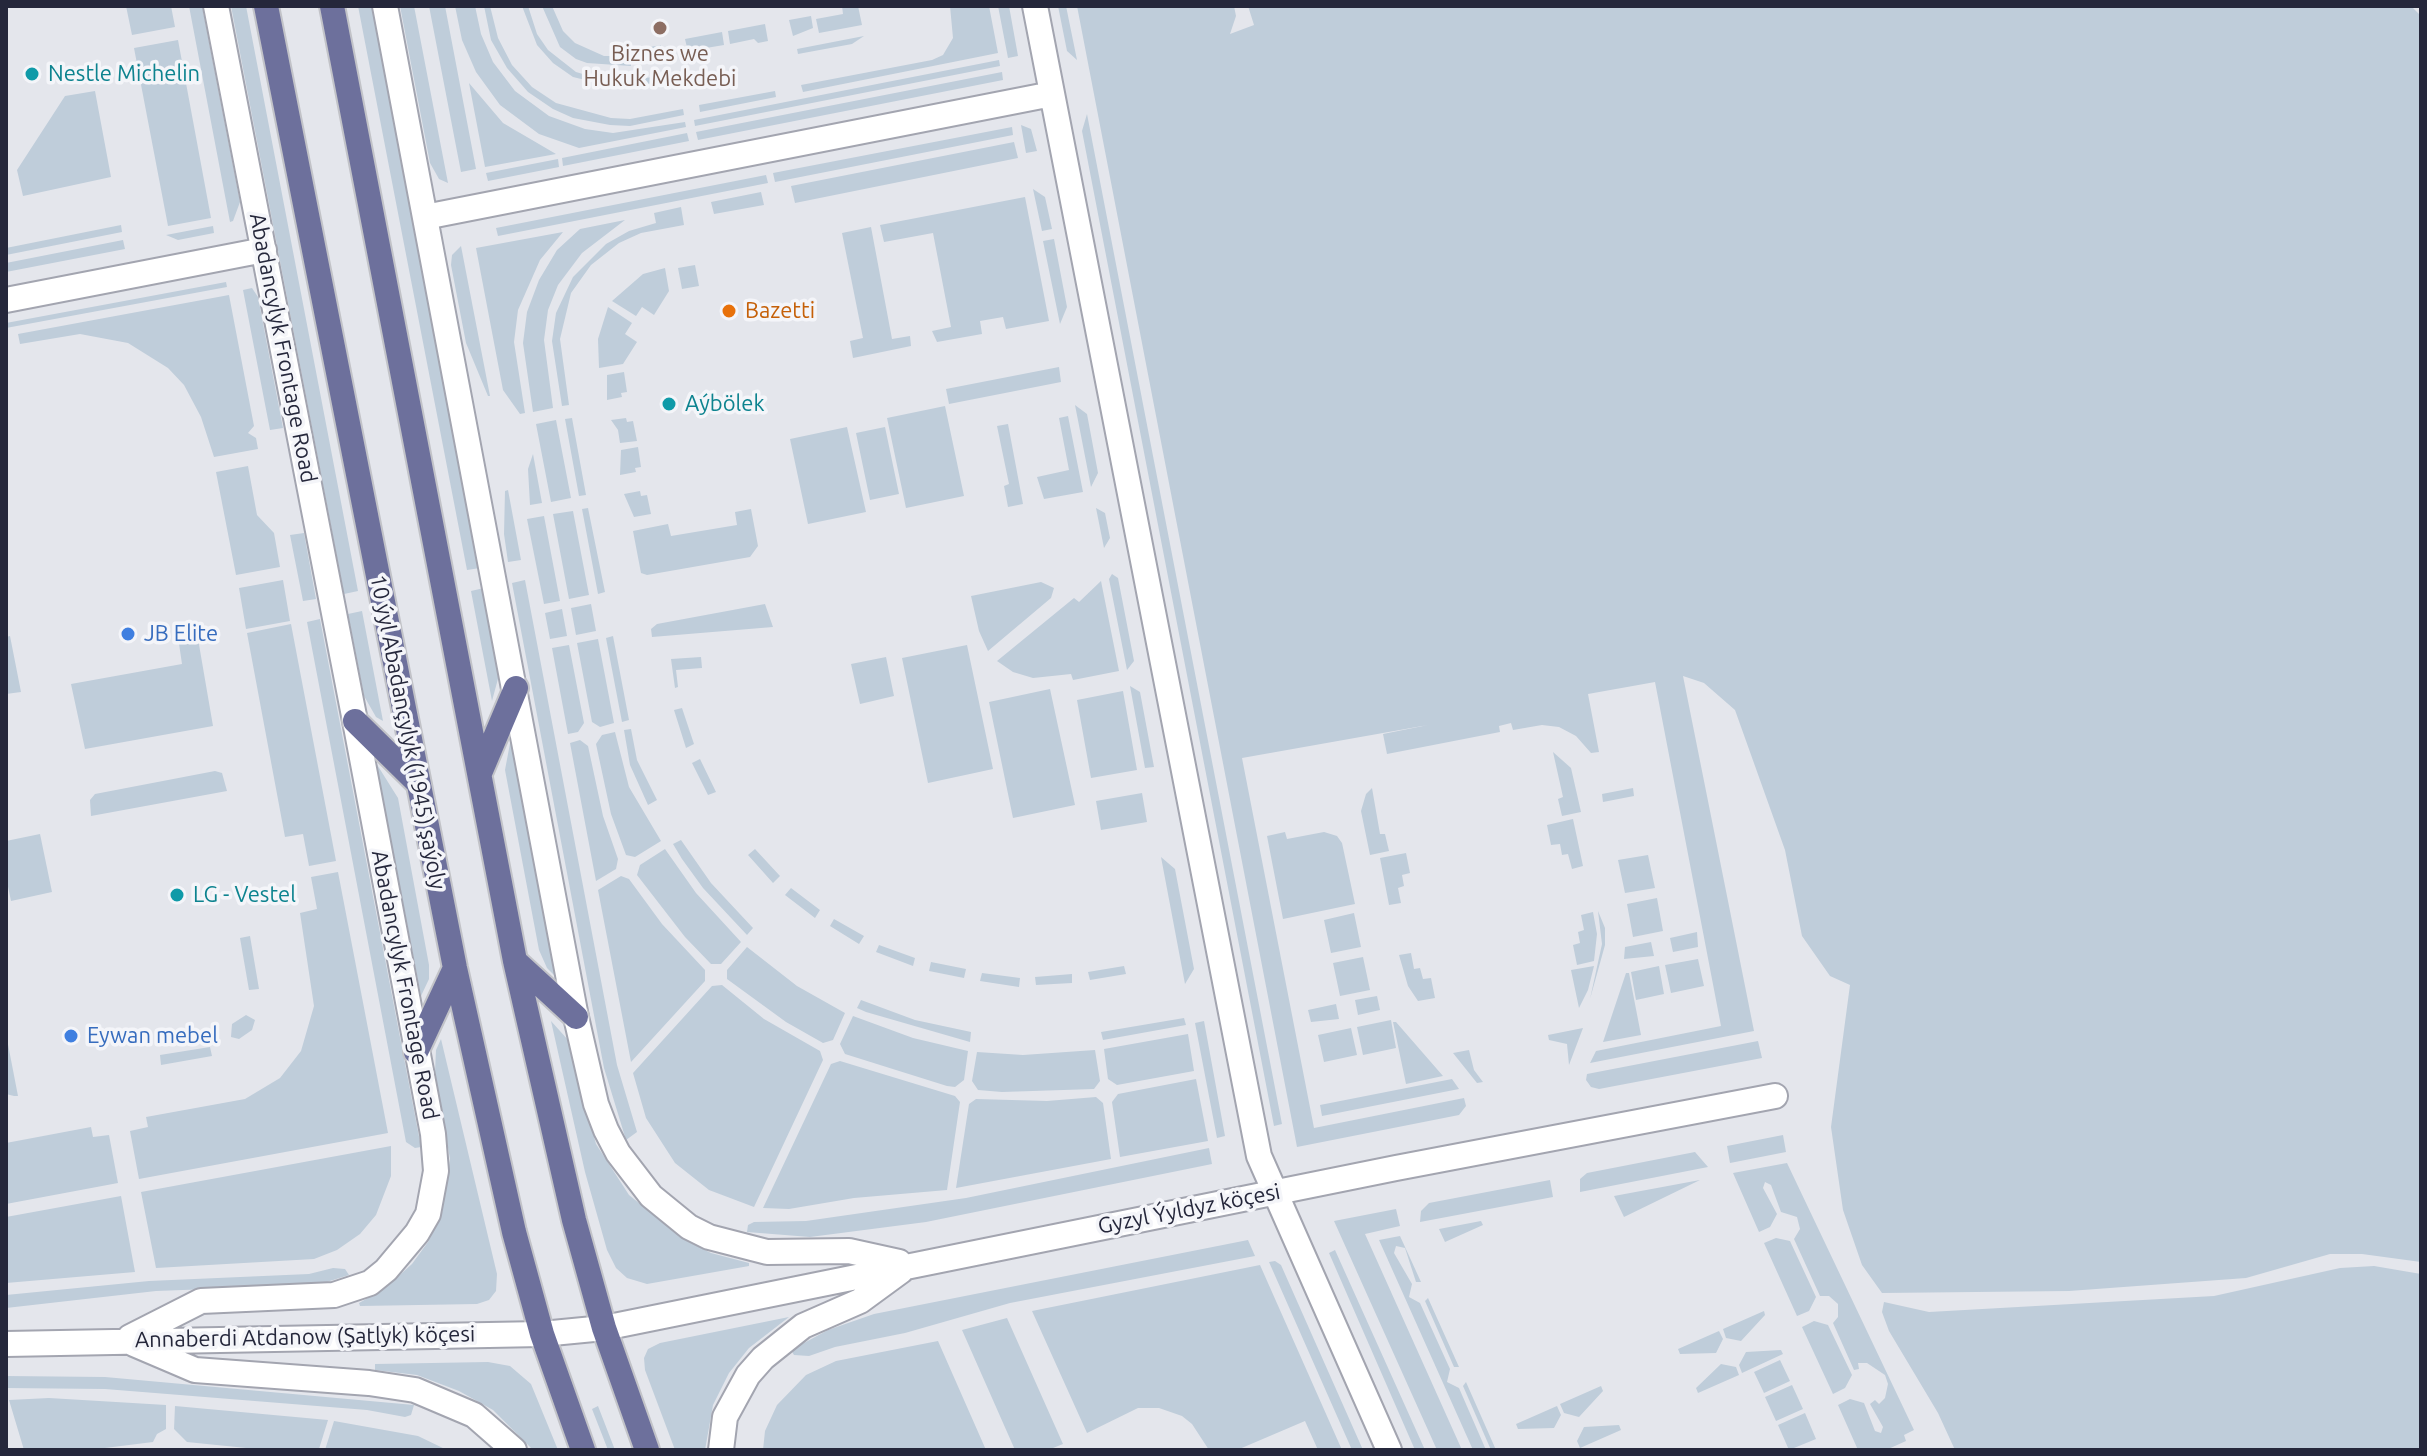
<!DOCTYPE html>
<meta charset="utf-8">
<style>
body{margin:0}
#map{position:relative;width:2427px;height:1456px;overflow:hidden;background:#e4e6ec;font-family:Ubuntu,sans-serif}
canvas{display:block}
.frame{position:absolute;inset:0;border:8px solid #25273b;pointer-events:none}
</style>
<div id="map">
<canvas width="2427" height="1456"></canvas>
<div class="frame"></div>
</div>
<script>
const context = document.querySelector('canvas').getContext('2d');
context.lineJoin = 'round';
function paint(path, color) { context.fillStyle = color; context.fill(path, 'evenodd'); }
const shape = rows => new Path2D(rows.map(r => 'M' + r).join(''));
function stroke(path, color, width, dash) { context.strokeStyle = color; context.lineWidth = width; context.lineCap = dash ? 'butt' : 'round'; context.setLineDash(dash || []); context.stroke(path); }
function drawText(font, color, halo, rows, align = 'center') {
  context.font = font + ' Ubuntu,sans-serif'; context.lineWidth = 7; context.setLineDash([]); context.textBaseline = 'middle'; context.strokeStyle = halo; context.fillStyle = color; for (const [text, x, y, turn = 0] of rows) {
    context.save(); context.translate(x, y); context.rotate((+turn || 0) * Math.PI / 180); context.textAlign = isNaN(turn) ? turn : align; if (halo) context.strokeText(text, 0, 0); context.fillText(text, 0, 0); context.restore();
  }
}
paint(shape([
 [126,6,171,6,175,27,132,35],
 [189,6,202,6,240,202,233,221,230,222],
 [231,6,246,6,358,591,344,594],
 [358,6,372,6,480,568,467,570],
 [400,6,414,6,448,183,439,179,430,163],
 [429,6,445,6,476,169,461,172],
 [455,6,475,6,481,34,493,62,515,91,549,116,585,129,613,133,685,122,686,127,579,148,539,134,500,105,476,72,462,40],
 [484,6,490,6,498,38,512,65,532,87,556,103,611,118,630,119,683,109,684,115,630,126,610,125,573,118,553,109,528,92,507,68,491,40],
 [522,6,528,6,537,34,548,50,576,72,610,82,662,76,663,82,618,88,573,77,553,63,537,45],
 [542,6,552,6,563,31,575,43,604,56,631,56,631,66,587,63,576,59,560,47],
 [842,6,858,6,862,25,819,33,816,19,843,14],
 [950,6,989,6,998,53,803,92,801,85,932,60,943,55,953,38],
 [998,6,1009,6,1018,56,1008,58],
 [1058,6,1066,6,1077,60,1067,51],
 [1077,6,1234,6,1236,16,1230,34,1254,25,1248,6,2411,6,2421,16,2421,1262,2362,1254,2330,1254,2246,1278,2069,1291,1882,1293,1862,1265,1843,1210,1831,1127,1850,985,1830,976,1802,936,1785,850,1735,710,1704,683,1683,676,1754,1031,1590,1063,1596,1051,1721,1026,1655,682,1588,694,1599,752,1591,753,1576,736,1559,727,1542,725,1513,730,1511,723,1499,726,1500,732,1387,754,1383,734,1428,725,1242,758,1314,1128,1464,1098,1466,1106,1459,1115,1297,1147],
 [811,16,813,28,793,36,789,20],
 [765,24,768,41,758,43,754,39,730,44,728,31],
 [722,32,724,45,700,49,698,55,689,56,685,39],
 [864,36,852,44,798,54,797,49],
 [178,40,211,218,168,226,134,48],
 [661,45,664,62,642,61,639,49],
 [999,60,1000,66,695,126,694,120],
 [1002,72,1003,80,698,140,696,132],
 [469,83,503,123,556,154,485,167],
 [95,91,111,177,23,196,17,170,65,96],
 [775,91,776,97,700,112,699,105],
 [1087,114,1282,1124,1274,1126,1082,131],
 [1021,125,1031,129,1037,151,1026,153],
 [1012,127,1013,135,775,182,773,173],
 [687,133,689,141,563,166,562,158],
 [1014,142,1018,158,795,203,791,186],
 [558,159,559,167,488,181,486,173],
 [766,175,768,183,498,236,496,228],
 [1033,189,1045,197,1052,229,1042,231],
 [761,192,764,205,714,214,711,202],
 [1025,197,1049,321,1006,329,1003,317,980,321,982,334,937,342,932,331,951,327,933,233,884,242,880,225],
 [681,207,684,225,641,233,619,243,591,265,571,293,560,339,569,405,562,406,552,341,556,313,573,277,606,244,629,231,656,223,654,213],
 [625,220,582,253,558,285,548,310,544,340,553,408,533,412,523,343,527,312,539,280,557,250,580,229],
 [121,225,122,232,6,255,6,248],
 [213,226,214,233,178,240,166,235],
 [871,227,892,339,910,336,911,346,853,358,850,341,863,338,842,233],
 [563,232,540,260,518,310,514,342,525,413,520,414,503,390,476,248],
 [1054,239,1067,307,1060,324,1043,241],
 [123,240,125,249,6,272,6,263],
 [461,246,490,396,488,396,466,343,451,265,452,255],
 [695,265,699,286,682,289,678,268],
 [665,268,669,291,654,315,642,307,636,316,612,301,643,274],
 [226,282,227,287,6,328,6,323],
 [252,288,258,297,283,428,270,430,243,290],
 [229,295,254,426,248,433,256,438,258,449,214,457,201,417,184,385,168,368,128,343,80,334,20,344,18,334],
 [608,307,632,323,625,334,637,342,623,364,599,368,598,339],
 [1059,367,1061,382,949,404,946,389],
 [624,372,627,392,621,393,622,397,607,400,607,375],
 [1075,405,1087,414,1098,473,1091,487],
 [945,406,964,496,906,508,887,418],
 [1068,416,1083,492,1044,499,1037,477,1069,470,1059,418],
 [572,418,586,495,579,496,565,419],
 [626,418,627,422,633,421,637,441,620,443,618,430,611,420],
 [556,420,571,498,551,502,536,424],
 [1008,424,1023,504,1008,507,1004,486,1009,484,997,426],
 [847,427,866,512,808,524,790,439],
 [885,427,899,494,870,500,856,433],
 [638,447,641,467,635,468,636,472,620,475,621,450],
 [533,454,542,503,530,505,528,469],
 [248,466,257,515,274,533,280,567,236,575,216,472],
 [508,490,521,560,508,562,504,534,505,491],
 [640,491,641,496,647,495,651,514,634,517,624,494],
 [588,508,605,592,598,594,582,509],
 [1096,508,1105,513,1110,538,1104,548],
 [751,509,758,546,750,557,647,575,641,573,633,531,668,524,671,536,737,525,735,512],
 [573,511,589,595,569,599,553,514],
 [544,516,560,601,544,604,527,519],
 [304,533,316,599,303,601,290,535],
 [1112,574,1118,578,1134,661,1127,670,1109,579],
 [283,580,290,621,246,629,239,588],
 [525,580,617,1065,637,1132,626,1140,604,1068,512,583],
 [1101,581,1119,671,1073,680,1071,674,1033,678,1013,672,997,661,1074,598,1079,602],
 [1041,582,1054,588,1051,598,988,651,979,631,971,596],
 [484,588,499,675,492,701,471,591],
 [591,604,596,631,576,635,571,608],
 [765,604,773,627,652,637,651,629,657,624],
 [562,609,567,636,550,639,545,613],
 [362,611,383,721,376,717,364,696,348,614],
 [320,619,421,1147,415,1148,406,1142,307,622],
 [291,624,336,861,309,866,303,834,285,837,247,633],
 [197,633,213,726,85,749,71,684,182,664,178,637],
 [10,636,21,692,6,694,6,637],
 [613,636,629,720,622,722,606,638],
 [598,639,614,723,600,727,592,722,577,643],
 [569,645,584,723,578,732,568,734,552,648],
 [967,645,993,769,928,783,902,658],
 [701,657,702,668,676,670,678,687,675,688,671,659],
 [886,657,894,696,860,704,851,664],
 [1130,686,1140,692,1154,767,1145,768],
 [1050,689,1075,805,1013,818,989,702],
 [1123,691,1137,770,1091,778,1077,700],
 [682,708,694,744,686,748,674,710],
 [631,729,637,760,657,800,648,805,630,765,624,730],
 [615,732,629,787,661,841,635,857,626,855,611,814,596,744,602,735],
 [511,738,513,738,558,979,547,968,539,950,505,770],
 [580,740,588,746,603,816,618,859,616,869,596,881,570,743],
 [1553,752,1571,768,1581,812,1562,816,1558,799,1563,797],
 [700,759,716,792,708,795,692,763],
 [376,763,398,798,429,965,429,979,421,996],
 [215,771,222,773,227,791,91,816,90,800,95,794],
 [1372,788,1380,834,1385,834,1389,851,1370,855,1361,811,1366,794],
 [1633,788,1634,796,1603,802,1602,794],
 [1142,793,1147,822,1101,830,1096,801],
 [1573,819,1583,866,1572,869,1568,854,1562,855,1560,844,1551,845,1547,825],
 [1285,832,1287,839,1324,832,1337,836,1342,843,1355,904,1283,919,1267,836],
 [40,834,52,892,11,901,6,877,6,841],
 [681,840,711,883,753,928,747,935,703,888,682,859,673,844],
 [665,849,696,893,741,942,721,964,711,964,685,937,637,875,640,865],
 [755,849,780,876,773,883,748,855],
 [1406,853,1410,873,1402,875,1404,886,1398,888,1401,903,1389,905,1380,858],
 [1648,855,1655,888,1625,893,1618,860],
 [1161,857,1175,869,1194,969,1185,984],
 [338,872,388,1133,139,1179,130,1131,148,1127,146,1117,245,1099,280,1078,301,1051,314,1006,300,913,317,909,311,877],
 [621,876,629,879,662,924,705,970,705,981,631,1062,598,890],
 [791,888,820,910,815,918,785,895],
 [1657,898,1663,931,1633,937,1627,904],
 [1598,911,1605,928,1605,945,1590,999,1602,944],
 [1593,912,1597,934,1594,961,1577,965,1573,945,1580,943,1578,932,1584,930,1581,915],
 [1354,913,1361,947,1331,953,1324,920],
 [834,919,864,936,859,944,830,926],
 [1697,932,1698,947,1673,952,1670,938],
 [250,936,259,989,249,990,240,938],
 [1651,942,1654,956,1624,959,1625,947],
 [879,945,915,958,913,966,876,952],
 [747,947,797,986,845,1013,833,1040,823,1043,786,1022,727,979,727,970],
 [1411,953,1414,969,1420,968,1423,979,1431,978,1435,998,1418,1001,1408,986,1399,955],
 [1363,957,1370,990,1340,996,1333,963],
 [1698,959,1704,986,1671,993,1665,965],
 [931,962,966,969,964,978,929,971],
 [1124,966,1126,974,1090,980,1088,972],
 [1594,966,1588,990,1579,1008,1571,970],
 [1659,966,1664,994,1636,1000,1631,972],
 [982,973,1020,978,1019,987,980,981],
 [1626,973,1629,973,1641,1035,1603,1042],
 [1072,974,1072,983,1036,985,1035,977],
 [722,985,764,1019,820,1051,823,1060,754,1207,709,1190,675,1163,646,1118,633,1073,712,986],
 [1377,996,1380,1010,1358,1015,1355,1000],
 [861,1000,915,1020,971,1032,970,1042,866,1012,857,1008],
 [1336,1004,1339,1019,1311,1022,1308,1010],
 [246,1015,255,1020,252,1030,239,1039,231,1037,232,1024],
 [853,1016,913,1038,968,1051,964,1080,955,1087,947,1086,845,1054,840,1044],
 [1184,1018,1186,1025,1103,1040,1101,1032],
 [1391,1020,1396,1048,1363,1055,1357,1027],
 [551,1021,569,1041,596,1144,629,1195,685,1240,711,1253,749,1263,749,1266,647,1284,627,1278,616,1268,607,1250,585,1172],
 [1204,1021,1225,1136,1217,1138,1195,1023],
 [1393,1022,1396,1022,1443,1076,1406,1084],
 [1351,1028,1357,1055,1324,1062,1318,1035],
 [1583,1028,1569,1065,1567,1044,1549,1040,1548,1035],
 [6,1034,18,1096,14,1096,6,1094],
 [1188,1034,1194,1071,1117,1085,1108,1079,1104,1049],
 [441,1039,497,1274,496,1291,489,1300,477,1304,360,1306,359,1303,384,1289,412,1264,428,1242,442,1213,450,1159,435,1072,436,1050],
 [1758,1041,1762,1058,1599,1089,1591,1087,1586,1080,1587,1074],
 [210,1047,212,1056,161,1065,160,1055],
 [1095,1050,1100,1081,1094,1089,1002,1092,978,1090,972,1081,977,1052,1023,1055],
 [1469,1050,1474,1070,1483,1082,1477,1083,1453,1053],
 [840,1061,955,1096,960,1102,947,1190,854,1198,789,1209,763,1208,831,1064],
 [1196,1079,1208,1141,1120,1157,1112,1102,1118,1094],
 [1452,1079,1459,1089,1322,1116,1320,1105],
 [1096,1097,1103,1103,1111,1159,956,1188,969,1104,976,1099,1047,1101],
 [91,1127,93,1137,109,1135,118,1183,6,1204,6,1143],
 [1783,1135,1786,1152,1730,1163,1727,1146],
 [391,1146,391,1176,376,1215,360,1234,337,1250,314,1259,156,1268,141,1192],
 [1209,1148,1212,1164,926,1222,810,1237,747,1232,748,1225,754,1222,806,1221,966,1198],
 [1695,1152,1708,1167,1580,1192,1580,1179,1587,1173],
 [1787,1163,1914,1430,1904,1435,1906,1441,1886,1450,1858,1450,1838,1405,1850,1399,1864,1403,1875,1431,1881,1433,1883,1427,1870,1404,1875,1400,1879,1404,1885,1398,1888,1384,1885,1375,1867,1363,1858,1363,1859,1369,1854,1370,1833,1323,1838,1317,1838,1304,1829,1296,1820,1296,1794,1239,1800,1229,1797,1217,1781,1212,1771,1185,1765,1182,1763,1188,1777,1214,1770,1227,1759,1232,1733,1173],
 [1550,1180,1553,1197,1420,1222,1421,1211,1429,1203],
 [1700,1180,1624,1217,1614,1196],
 [121,1196,135,1272,6,1283,6,1217],
 [1396,1209,1400,1226,1365,1234,1462,1450,1437,1450,1334,1221],
 [1481,1221,1483,1225,1445,1242,1439,1229],
 [1400,1236,1421,1282,1416,1282,1405,1248,1396,1246,1394,1253,1412,1284,1409,1297,1420,1303,1450,1369,1447,1382,1459,1388,1486,1450,1473,1450,1379,1240],
 [1776,1238,1790,1241,1816,1297,1809,1311,1797,1316,1764,1243],
 [1248,1240,1255,1256,1010,1303,905,1333,835,1347,809,1356,794,1355,791,1350,828,1330,874,1314],
 [1335,1250,1425,1450,1415,1450,1329,1253],
 [1275,1261,1281,1265,1363,1450,1352,1450,1269,1262],
 [1260,1265,1342,1450,1318,1450,1305,1421,1237,1450,1209,1450,1192,1424,1182,1416,1159,1408,1138,1408,1087,1433,1032,1311],
 [2374,1266,2421,1274,2421,1450,1955,1450,1938,1413,1889,1331,1882,1312,1884,1302,1929,1312,2214,1296,2340,1268],
 [333,1268,345,1269,349,1275,317,1285,156,1291,6,1308,6,1295,149,1281,309,1274],
 [1428,1298,1459,1367,1454,1367,1425,1301],
 [1764,1311,1765,1315,1741,1341,1726,1338,1723,1329],
 [789,1317,749,1348,729,1373,713,1405,705,1450,675,1450,645,1370,644,1358,648,1349,660,1343],
 [1007,1318,1063,1444,1048,1450,1015,1450,962,1330],
 [1814,1321,1828,1325,1852,1375,1845,1388,1833,1394,1802,1327],
 [1719,1331,1723,1339,1716,1353,1680,1354,1678,1349],
 [938,1341,986,1450,763,1450,765,1431,777,1405,806,1375,836,1361],
 [1781,1350,1783,1354,1742,1373,1739,1365,1746,1352],
 [1780,1360,1790,1381,1764,1393,1754,1372],
 [488,1362,510,1366,531,1384,558,1450,533,1450,493,1410,459,1391,417,1375,375,1370,375,1364],
 [1721,1364,1736,1367,1739,1375,1698,1393,1696,1388],
 [6,1376,105,1377,414,1405,411,1415,405,1417,367,1410,105,1389,6,1388],
 [1466,1382,1496,1450,1491,1450,1463,1386],
 [1792,1385,1803,1409,1776,1421,1765,1397],
 [1601,1386,1603,1391,1579,1417,1564,1413,1560,1404],
 [49,1398,166,1405,166,1429,157,1434,153,1442,89,1450,24,1450,9,1400],
 [175,1406,328,1420,319,1449,266,1450,187,1442,174,1429],
 [598,1406,615,1450,608,1450,592,1409],
 [1557,1406,1561,1415,1554,1428,1518,1429,1516,1424],
 [1805,1413,1816,1439,1789,1450,1778,1425],
 [334,1421,418,1436,447,1450,325,1450],
 [1619,1425,1621,1430,1580,1448,1577,1441,1584,1427]
]), '#bfcdda');
const minor = shape([
 [385,6,576,1017,596,1104,606,1130,618,1153,651,1196,689,1227,709,1237,767,1252,849,1251,899,1262],
 [1035,6,1259,1156,1389,1450],
 [425,217,1052,94],
 [6,300,264,250],
 [130,1337,201,1301,334,1295,370,1283,386,1270,417,1233,428,1214,436,1171,433,1134,355,721,216,6],
 [6,1344,542,1334,604,1328,1396,1168,1775,1096],
 [134,1344,195,1370,369,1383,415,1390,474,1415,514,1450],
 [721,1450,725,1417,748,1375,763,1358,803,1326,860,1301,901,1271]
]);
const major = shape([
 [266,6,455,968,514,1232,542,1334,583,1450],
 [332,6,515,961,574,1220,604,1328,647,1450],
 [355,721,417,782],
 [480,773,516,688],
 [515,961,576,1017],
 [416,1052,455,968]
]);
stroke(minor, '#a3a5b0', 28);
stroke(major, '#c2c3c8', 28);
stroke(minor, '#fff', 24);
stroke(major, '#6d709c', 24);
for (const [x, y, r, color] of [
 [660,28,8,"#8d6e63"],
 [32,74,8,"#0f9aa8"],
 [729,311,8,"#e8710a"],
 [669,404,8,"#0f9aa8"],
 [128,634,8,"#3f7fe0"],
 [177,895,8,"#0f9aa8"],
 [71,1036,8,"#3f7fe0"]
]) { const dot = new Path2D(); dot.arc(x, y, r, 0, 2 * Math.PI); context.fillStyle = color; context.fill(dot); stroke(dot, '#f4f5f9', 3); }
drawText('22px', '#785e54', '#f4f5f9', [
 ["Biznes we",660,54],
 ["Hukuk Mekdebi",660,79]
]);
drawText('22px', '#0d838f', '#f4f5f9', [
 ["Nestle Michelin",48,74],
 ["Aýbölek",685,404],
 ["LG - Vestel",193,895]
], 'left');
drawText('22px', '#c56008', '#f4f5f9', [
 ["Bazetti",745,311]
], 'left');
drawText('22px', '#25273b', '#f4f5f9', [
 ["Abadancylyk Frontage Road",283,348,79],
 ["10 ýyl Abadançylyk (1945) şaýoly",408,732,79],
 ["Abadancylyk Frontage Road",405,985,79],
 ["Gyzyl Ýyldyz köçesi",1189,1209,-11],
 ["Annaberdi Atdanow (Şatlyk) köçesi",305,1337,-1]
]);
drawText('22px', '#366cbe', '#f4f5f9', [
 ["JB Elite",144,634],
 ["Eywan mebel",87,1036]
], 'left');
</script>
